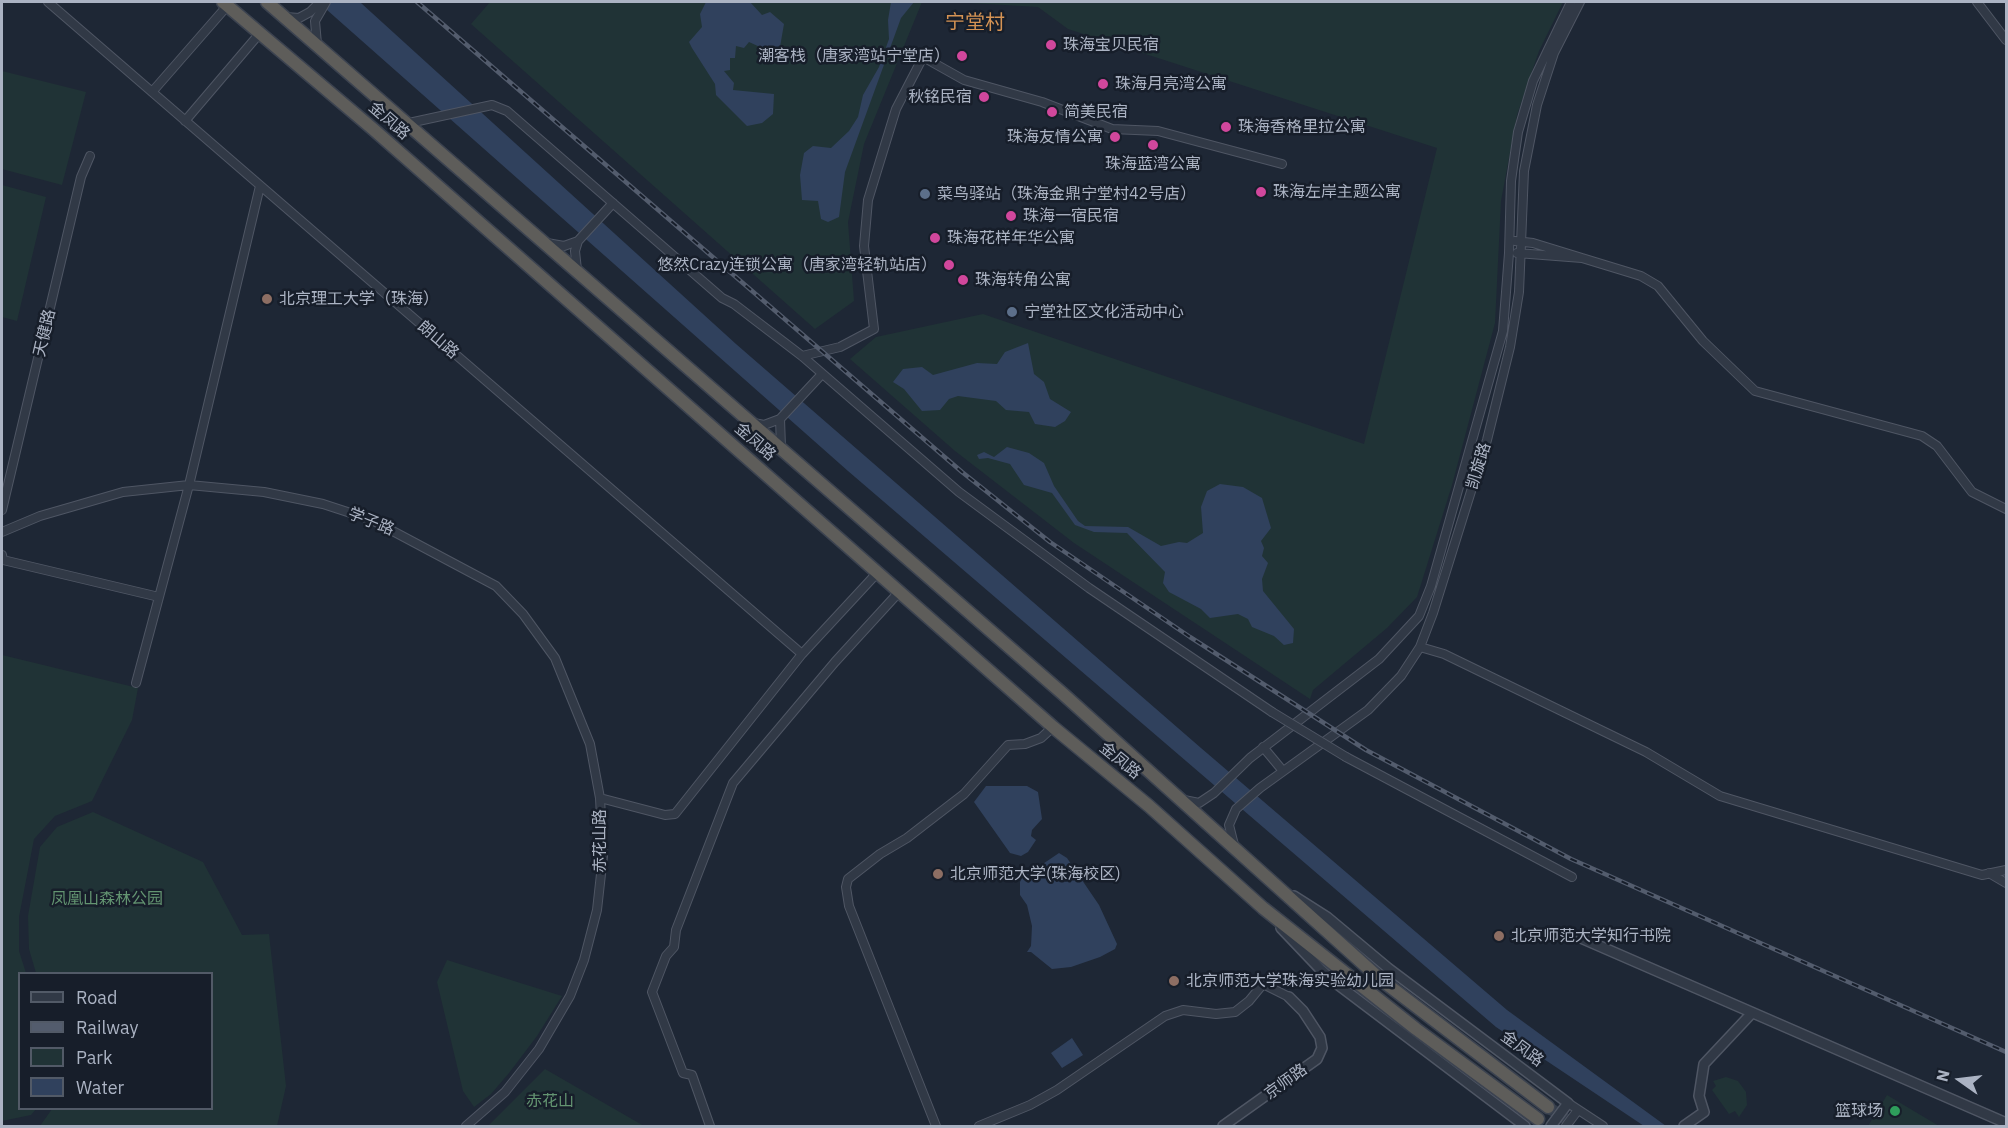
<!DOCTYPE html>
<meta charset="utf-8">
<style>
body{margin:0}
#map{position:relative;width:2008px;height:1128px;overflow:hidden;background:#1e2735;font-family:"IBM Plex Sans",sans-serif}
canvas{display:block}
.frame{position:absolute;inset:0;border:3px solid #abb3c3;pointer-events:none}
.legend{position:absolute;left:18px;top:972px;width:195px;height:138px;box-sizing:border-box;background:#171e2a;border:2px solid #525a67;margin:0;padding:8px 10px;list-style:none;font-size:18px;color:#abb3c3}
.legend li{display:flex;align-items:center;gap:12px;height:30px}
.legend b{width:30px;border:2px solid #525a67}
.north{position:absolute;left:1930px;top:1050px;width:60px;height:60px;-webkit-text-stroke:4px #171e2a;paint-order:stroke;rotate:284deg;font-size:16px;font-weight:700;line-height:24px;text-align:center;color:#abb3c3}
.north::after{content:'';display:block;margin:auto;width:21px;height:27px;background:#abb3c3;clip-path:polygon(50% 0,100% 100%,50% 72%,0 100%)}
</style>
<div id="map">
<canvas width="2008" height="1128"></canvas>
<div class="frame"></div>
<ul class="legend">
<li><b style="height:8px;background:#313946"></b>Road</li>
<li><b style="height:8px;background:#535c6d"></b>Railway</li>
<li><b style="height:16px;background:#203336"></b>Park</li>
<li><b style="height:16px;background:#30415d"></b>Water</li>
</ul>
<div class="north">N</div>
</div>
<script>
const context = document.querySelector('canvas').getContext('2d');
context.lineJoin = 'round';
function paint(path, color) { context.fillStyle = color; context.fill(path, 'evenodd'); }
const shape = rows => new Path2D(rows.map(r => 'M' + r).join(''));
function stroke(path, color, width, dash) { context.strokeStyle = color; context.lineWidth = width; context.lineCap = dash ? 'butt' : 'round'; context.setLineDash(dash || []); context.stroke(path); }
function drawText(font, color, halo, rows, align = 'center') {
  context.font = font + ' "IBM Plex Sans","Noto Sans SC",sans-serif'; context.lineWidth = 5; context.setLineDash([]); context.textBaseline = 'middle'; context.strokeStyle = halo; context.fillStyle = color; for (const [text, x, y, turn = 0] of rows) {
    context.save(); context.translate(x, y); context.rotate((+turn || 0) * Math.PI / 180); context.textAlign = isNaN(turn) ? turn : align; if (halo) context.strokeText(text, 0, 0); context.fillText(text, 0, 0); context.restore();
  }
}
paint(shape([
 [490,2,922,2,864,144,848,222,854,301,815,329,471,24],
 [953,2,1563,2,1539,51,1517,115,1501,201,1495,323,1452,485,1417,597,1387,628,1313,690,1310,699,1074,543,955,451,850,359,876,337,983,314,1364,444,1437,148,1068,29,1038,7],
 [2,71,86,92,62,185,2,169],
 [2,185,46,197,17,321,2,317],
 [2,655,138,688,132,720,92,801,55,816,34,839,19,917,19,951,26,973,20,974,20,1108,36,1109,31,1115,2,1121],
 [93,812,203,862,242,935,269,934,286,1086,277,1126,40,1126,52,1109,212,1108,212,974,36,973,29,949,28,916,40,847,57,827],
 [447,960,562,996,537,1036,509,1073,491,1094,474,1107,463,1091,437,982],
 [545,1069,644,1126,488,1126],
 [1726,1077,1738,1081,1746,1092,1747,1105,1739,1117,1735,1111,1729,1114,1712,1090,1716,1086,1713,1081],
 [1887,1095,1939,1126,1868,1126]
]), '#203336');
paint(shape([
 [318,2,361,3,736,344,1201,748,1507,1010,1666,1126,1644,1126,1496,1027,848,471],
 [706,2,750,2,762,15,770,12,784,24,780,47,760,47,749,42,744,48,736,46,735,58,730,58,730,70,724,71,734,83,733,90,774,94,773,114,762,123,747,126,716,95,715,84,692,48,689,42,702,27,700,14],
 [891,2,914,2,901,18,845,172,839,217,828,222,821,219,818,201,802,200,800,175,804,153,813,146,831,148,849,131,858,117,863,95,879,67,889,39,888,20],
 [1028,343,1034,374,1044,382,1050,399,1071,412,1065,421,1055,427,1035,424,1029,412,1006,410,996,401,958,396,949,399,940,410,922,411,904,389,893,382,903,369,922,367,933,375,977,363,997,364,1005,352],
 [1007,447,1029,453,1044,463,1054,486,1078,521,1085,526,1128,527,1161,546,1179,542,1187,543,1203,533,1201,507,1207,491,1220,484,1243,487,1262,498,1271,528,1261,541,1264,548,1262,556,1268,563,1262,579,1263,591,1294,629,1293,643,1284,645,1274,636,1252,627,1248,619,1238,614,1210,618,1201,609,1169,592,1163,583,1165,572,1127,533,1094,532,1075,525,1052,493,1024,485,1010,464,988,458,979,459,977,455,984,452,994,457],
 [986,786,1027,786,1038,792,1042,819,1032,830,1031,836,1036,840,1028,852,1021,856,1010,853,974,802],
 [1059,853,1067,858,1099,905,1117,944,1115,949,1100,957,1071,967,1052,969,1031,952,1027,952,1031,946,1032,926,1027,905,1020,895,1020,882,1022,878],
 [1072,1038,1083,1055,1062,1068,1051,1053]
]), '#30415d');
stroke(shape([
 [1548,1107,1576,1126]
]), '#333c4a', 12, [12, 6]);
const minor = shape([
 [48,2,802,654],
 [1977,2,2006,40],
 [286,17,299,18,310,12,320,2],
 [317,44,315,21,326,2],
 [152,92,228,5],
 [185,121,260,33],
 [409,123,492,105,507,111,722,298,734,304,802,356,959,492,1089,588,1272,712],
 [1515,241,1533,243,1582,258,1517,253],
 [547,243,564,246,578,241],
 [1582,258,1641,276,1658,286,1703,341,1755,391,1922,436,1937,446,1972,492,2006,509],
 [577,270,575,251,578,241,613,203],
 [802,356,840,347,874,329,864,246,868,200,896,109,923,57,964,80,1042,102,1112,129,1158,131,1282,164],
 [780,419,781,447],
 [754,423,764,425,780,419,822,374],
 [2,510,81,177,90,156],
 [2,532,40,516,123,492,189,485,264,492,323,504,372,520,496,586,523,614,555,658,590,744,600,798,603,856,597,910,584,960,570,996,539,1049,505,1092,466,1126],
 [2,555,3,560,159,597],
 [1420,647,1444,654,1646,752,1720,796,1982,875,2006,870],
 [136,683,189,485,260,186],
 [1263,747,1283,771],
 [1346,757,1572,877],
 [600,798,665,815,675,814,802,654,878,572],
 [1184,800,1199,803,1214,793,1250,758,1379,659,1419,616,1431,586,1503,331,1509,253,1511,181,1518,132,1533,81,1571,2],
 [1234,845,1229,825,1236,809,1260,788,1368,710,1401,676,1420,647,1433,613,1487,440,1510,347,1519,292,1524,171,1537,105,1554,53,1580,2],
 [1989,873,2006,883],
 [1568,1103,1603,1126],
 [710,1126,692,1075,683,1073,652,992,666,956,674,947,676,930,733,783,835,662,900,591],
 [936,1126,849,906,846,887,848,879,880,854,907,838,964,794,1008,745,1025,744,1041,738,1053,727],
 [979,1126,1030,1105,1057,1090,1165,1016,1183,1010,1216,1014,1235,1012,1249,1001,1263,984,1289,997],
 [1566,1126,1578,1110]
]);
const tertiary = shape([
 [1294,896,1327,917,1388,968,1568,1103,1551,1126],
 [1281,928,1321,970,1337,984,1525,1126],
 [1581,938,2006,1123],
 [1223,1126,1317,1059,1322,1048,1320,1037,1303,1011,1289,997],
 [1684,1126,1704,1112,1699,1096,1704,1064,1751,1014]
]);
const trunk = shape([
 [223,2,373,129,1053,727,1149,806,1263,908,1416,1029,1538,1119],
 [267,2,1062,693,1380,979,1548,1107]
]);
stroke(minor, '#4f5664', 10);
stroke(tertiary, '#4f5664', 12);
stroke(trunk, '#3c4350', 15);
stroke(minor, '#313946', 8);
stroke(tertiary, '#313946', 9);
stroke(trunk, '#5e5d5a', 12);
const rail = shape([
 [417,2,962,472,1050,542,1190,637,1366,750,1571,859,2006,1052]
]);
stroke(rail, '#535c6d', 4.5);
stroke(rail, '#171e2a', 2, [7]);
const minorBridge = shape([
 [1272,712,1346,757]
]);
stroke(minorBridge, '#4f5664', 10, []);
stroke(minorBridge, '#313946', 8);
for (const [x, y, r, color] of [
 [1051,45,6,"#d1479c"],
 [962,56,6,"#d1479c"],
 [1103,84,6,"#d1479c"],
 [984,97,6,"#d1479c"],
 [1052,112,6,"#d1479c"],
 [1226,127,6,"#d1479c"],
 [1115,137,6,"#d1479c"],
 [1153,145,6,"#d1479c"],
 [1261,192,6,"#d1479c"],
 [925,194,6,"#5c6f8a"],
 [1011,216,6,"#d1479c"],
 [935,238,6,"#d1479c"],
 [949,265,6,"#d1479c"],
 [963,280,6,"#d1479c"],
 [267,299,6,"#8d6e63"],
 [1012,312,6,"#5c6f8a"],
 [938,874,6,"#8d6e63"],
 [1499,936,6,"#8d6e63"],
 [1174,981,6,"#8d6e63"],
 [1895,1111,6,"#2e9e5b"]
]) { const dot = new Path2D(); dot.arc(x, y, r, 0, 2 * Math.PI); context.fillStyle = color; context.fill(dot); stroke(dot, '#171e2a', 2); }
drawText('16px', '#abb3c3', '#171e2a', [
 ["珠海宝贝民宿",1063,45],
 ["潮客栈（唐家湾站宁堂店）",950,56,"right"],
 ["珠海月亮湾公寓",1115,84],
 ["秋铭民宿",972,97,"right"],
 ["简美民宿",1064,112],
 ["珠海香格里拉公寓",1238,127],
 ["珠海友情公寓",1103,137,"right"],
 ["珠海蓝湾公寓",1153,164,"center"],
 ["珠海左岸主题公寓",1273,192],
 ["菜鸟驿站（珠海金鼎宁堂村42号店）",937,194],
 ["珠海一宿民宿",1023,216],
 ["珠海花样年华公寓",947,238],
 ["悠然Crazy连锁公寓（唐家湾轻轨站店）",937,265,"right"],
 ["珠海转角公寓",975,280],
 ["北京理工大学（珠海）",279,299],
 ["宁堂社区文化活动中心",1024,312],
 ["北京师范大学(珠海校区)",950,874],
 ["北京师范大学知行书院",1511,936],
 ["北京师范大学珠海实验幼儿园",1186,981],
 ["篮球场",1883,1111,"right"]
], 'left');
drawText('16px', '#abb3c3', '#171e2a', [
 ["金凤路",389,121,41],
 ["天健路",45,333,-77],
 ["朗山路",438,340,41],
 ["金凤路",755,442,41],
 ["凯旋路",1479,466,-73],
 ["学子路",371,522,22],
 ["金凤路",1120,761,39],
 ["赤花山路",600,841,-90],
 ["金凤路",1522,1049,36],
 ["京师路",1286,1082,-36]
]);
drawText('16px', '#639471', '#171e2a', [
 ["凤凰山森林公园",107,899],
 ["赤花山",550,1101]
]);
drawText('20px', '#d59354', '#171e2a', [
 ["宁堂村",975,23]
]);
</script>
